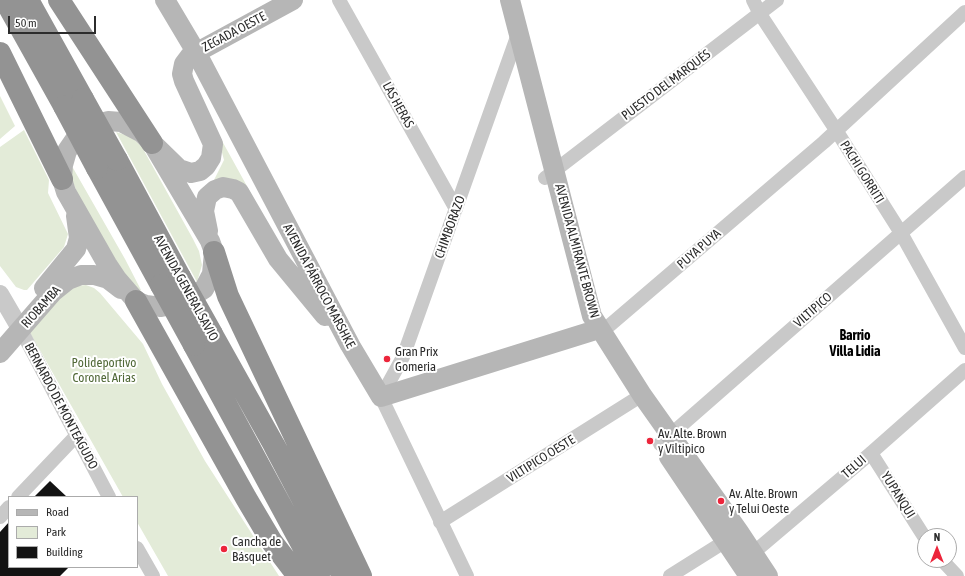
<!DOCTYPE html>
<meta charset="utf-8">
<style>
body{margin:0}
#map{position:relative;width:965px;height:576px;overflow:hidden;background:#fff;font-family:"Asap Condensed",sans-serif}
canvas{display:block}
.legend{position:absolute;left:8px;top:496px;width:130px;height:72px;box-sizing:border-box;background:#fff;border:1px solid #ababab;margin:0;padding:5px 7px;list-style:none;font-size:12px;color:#2c2c2c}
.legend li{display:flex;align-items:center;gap:8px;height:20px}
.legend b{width:20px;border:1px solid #ababab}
.north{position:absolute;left:917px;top:528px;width:40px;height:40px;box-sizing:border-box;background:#fff;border:1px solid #ababab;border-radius:50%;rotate:0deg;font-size:11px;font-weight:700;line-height:16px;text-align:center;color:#2c2c2c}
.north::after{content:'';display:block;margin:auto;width:14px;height:18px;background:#ec253b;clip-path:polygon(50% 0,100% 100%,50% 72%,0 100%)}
.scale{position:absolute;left:8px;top:16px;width:88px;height:18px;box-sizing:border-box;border:2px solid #2c2c2c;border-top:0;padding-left:5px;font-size:12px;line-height:14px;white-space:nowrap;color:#2c2c2c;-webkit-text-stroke:3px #fff;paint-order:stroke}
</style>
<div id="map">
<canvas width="965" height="576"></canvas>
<ul class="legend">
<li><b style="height:5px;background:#b6b6b6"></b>Road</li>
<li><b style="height:11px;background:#e3ebd8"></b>Park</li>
<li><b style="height:11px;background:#131313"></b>Building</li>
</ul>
<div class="north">N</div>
<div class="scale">50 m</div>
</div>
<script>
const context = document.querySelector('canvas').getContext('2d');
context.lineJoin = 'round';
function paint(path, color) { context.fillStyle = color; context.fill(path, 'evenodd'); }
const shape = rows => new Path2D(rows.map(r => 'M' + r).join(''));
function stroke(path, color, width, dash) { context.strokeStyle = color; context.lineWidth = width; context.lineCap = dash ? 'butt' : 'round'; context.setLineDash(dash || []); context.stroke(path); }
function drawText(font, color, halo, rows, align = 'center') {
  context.font = font + ' "Asap Condensed",sans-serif'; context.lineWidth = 4; context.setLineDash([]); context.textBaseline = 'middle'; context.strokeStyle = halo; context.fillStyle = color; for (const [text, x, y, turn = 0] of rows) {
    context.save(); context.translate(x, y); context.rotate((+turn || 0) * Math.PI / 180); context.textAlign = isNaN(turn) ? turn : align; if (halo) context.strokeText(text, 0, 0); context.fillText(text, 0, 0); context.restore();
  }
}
paint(shape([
 [0,96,15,126,0,139],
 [24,130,49,180,48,193,68,234,64,247,27,290,24,290,16,287,0,266,0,147],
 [216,130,264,217,214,180,224,160],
 [116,132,132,137,142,147,193,239,199,251,202,265,197,282],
 [73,168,125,259,141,290,139,292,134,290,86,215,69,172],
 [86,285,94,288,100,293,143,344,162,384,205,461,279,576,168,576,137,522,137,497,123,497,29,331,64,294,76,286]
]), '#e3ebd8');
paint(shape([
 [50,481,67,497,34,497],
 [9,522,9,567,69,567,60,576,0,576,0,532]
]), '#131313');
stroke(shape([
 [339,0,456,209],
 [753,0,760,14,836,130,901,233,965,348],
 [545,178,777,0],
 [599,329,610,325,824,142,965,12],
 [21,330,109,497],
 [660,444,965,177],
 [871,453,925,538],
 [18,497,76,436],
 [0,517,9,507],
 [440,522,642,395],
 [137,548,153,576],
 [746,559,871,453,965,370],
 [942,560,957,576],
 [467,576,381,397,403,357,518,34],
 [670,576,732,537]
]), '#c9c9c9', 14);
stroke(shape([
 [0,294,21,330]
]), '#c9c9c9', 18);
stroke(shape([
 [165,0,196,52,350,345,381,397,599,329],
 [510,0,592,316,642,395,739,532,768,576],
 [152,143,210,241,214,252,212,274,204,289,181,303,161,307,146,305,136,301,117,279,107,264,66,192,62,179,63,165,67,151,78,135,91,126,108,121,121,122,142,133,179,169,191,173,200,171,206,166,211,158,213,144,184,81,182,74,184,64,190,56,293,0],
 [208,231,204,211,207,197,215,190,223,187,233,189,239,192,278,259,325,316],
 [44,288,76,249,79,238,76,216],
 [0,353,53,292,68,280,81,275,94,275,108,279,121,289],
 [669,457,749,576]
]), '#b6b6b6', 20);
stroke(shape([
 [5,0,64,106],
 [28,0,83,99],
 [59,0,152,143],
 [0,53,62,179],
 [117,160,180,277],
 [97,168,161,285],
 [214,252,228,296,361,576],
 [136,301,246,498,272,542,298,576],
 [212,334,274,445,343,576],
 [194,345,319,576]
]), '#939393', 22);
stroke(shape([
 [83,99,117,160],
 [64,106,97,168],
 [180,277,212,334],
 [161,285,194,345]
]), '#939393', 22);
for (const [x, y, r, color] of [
 [387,359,4,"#ec253b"],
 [650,441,4,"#ec253b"],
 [721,501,4,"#ec253b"],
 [224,549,4,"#ec253b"]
]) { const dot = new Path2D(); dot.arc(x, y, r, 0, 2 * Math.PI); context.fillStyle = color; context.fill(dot); stroke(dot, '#fff', 1.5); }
drawText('13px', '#2c2c2c', '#fff', [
 ["ZEGADA OESTE",234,32,-28],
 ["PUESTO DEL MARQUÉS",666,85,-37],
 ["LAS HERAS",398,105,61],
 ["PACHI GORRITI",862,172,58],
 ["CHIMBORAZO",450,227,-70],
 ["PUYA PUYA",699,249,-41],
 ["AVENIDA ALMIRANTE BROWN",577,251,75],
 ["AVENIDA PÁRROCO MARSHKE",319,286,62],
 ["AVENIDA GENERAL SAVIO",186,288,61],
 ["RIOBAMBA",41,307,-48],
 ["VILTIPICO",813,310,-41],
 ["BERNARDO DE MONTEAGUDO",61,406,62],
 ["VILTIPICO OESTE",541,459,-32],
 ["TELUI",854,467,-41],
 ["YUPANQUI",898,495,58]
]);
drawText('13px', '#2c2c2c', '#fff', [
 ["Gran Prix",395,352],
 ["Gomeria",395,367],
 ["Av. Alte. Brown",658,434],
 ["y Viltipico",658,449],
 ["Av. Alte. Brown",729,494],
 ["y Telui Oeste",729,509],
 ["Cancha de",232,542],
 ["Básquet",232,557]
], 'left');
drawText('13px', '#516938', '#fff', [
 ["Polideportivo",104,363],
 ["Coronel Arias",104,378]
]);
drawText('bold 14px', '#000', '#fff', [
 ["Barrio",855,336],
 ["Villa Lidia",855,352]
]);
</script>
